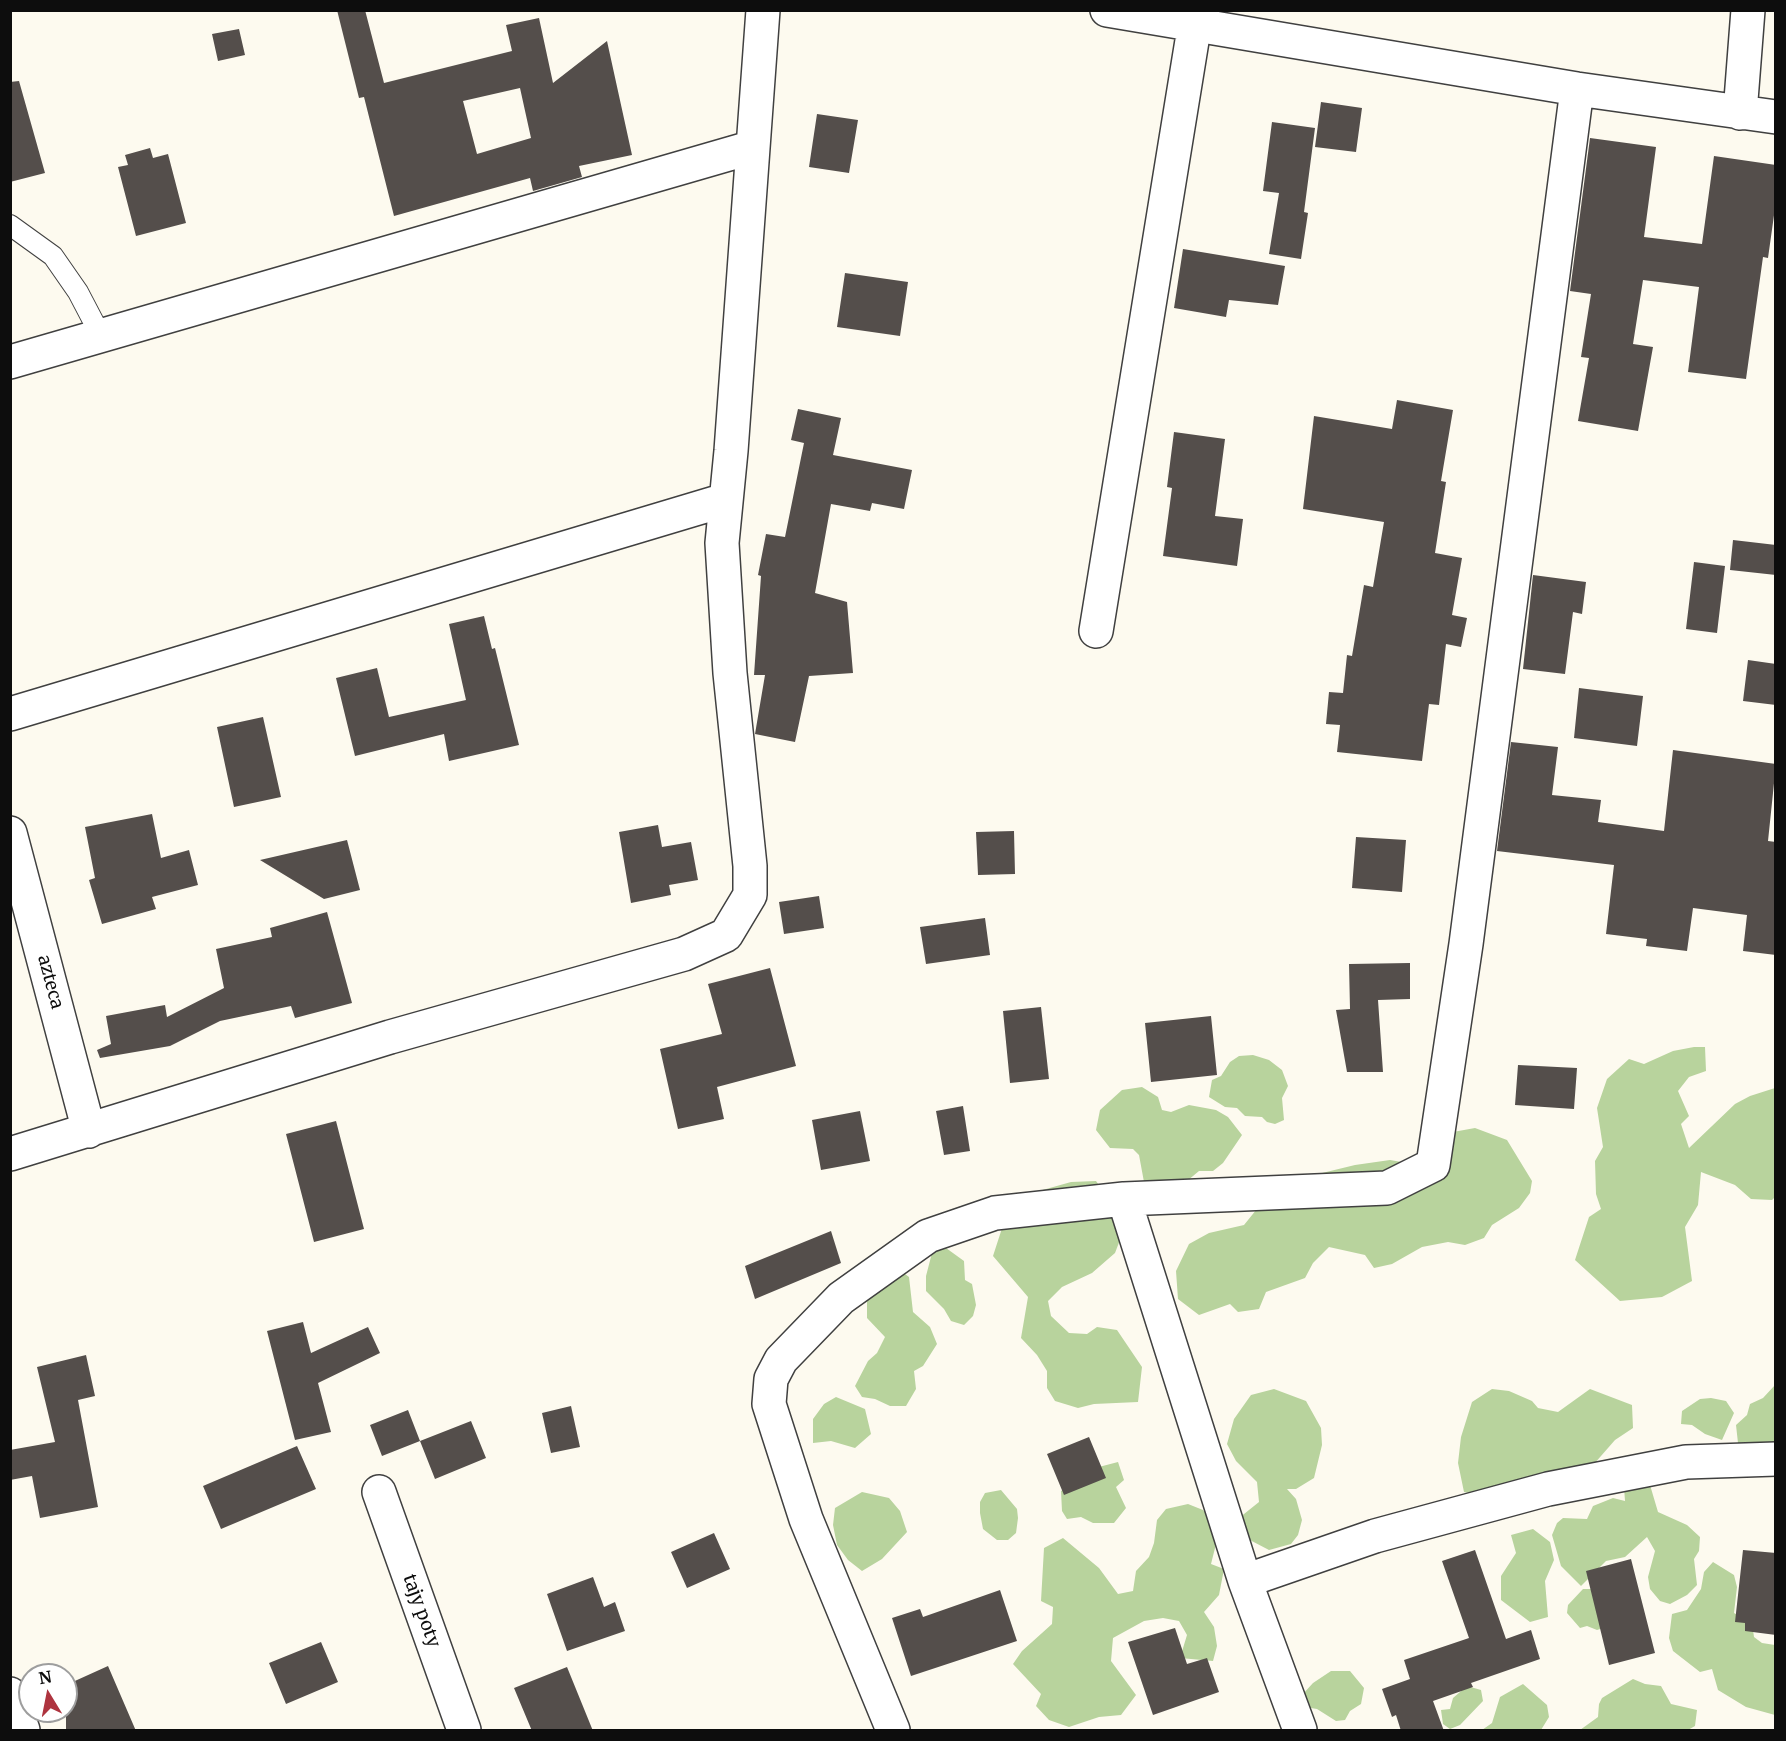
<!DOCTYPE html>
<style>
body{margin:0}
#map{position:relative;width:1786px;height:1741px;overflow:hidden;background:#fdfaef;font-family:Merriweather,serif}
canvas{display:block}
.frame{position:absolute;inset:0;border:12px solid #0d0d0d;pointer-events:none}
.north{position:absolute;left:18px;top:1663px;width:60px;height:60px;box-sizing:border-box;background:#fff;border:2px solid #9e9e9e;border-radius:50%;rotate:350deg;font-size:16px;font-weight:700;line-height:24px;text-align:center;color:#0d0d0d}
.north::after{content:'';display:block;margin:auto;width:21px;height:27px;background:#ae343f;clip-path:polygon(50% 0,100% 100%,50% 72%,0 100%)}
</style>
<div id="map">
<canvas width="1786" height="1741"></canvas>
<div class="frame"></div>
<div class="north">N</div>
</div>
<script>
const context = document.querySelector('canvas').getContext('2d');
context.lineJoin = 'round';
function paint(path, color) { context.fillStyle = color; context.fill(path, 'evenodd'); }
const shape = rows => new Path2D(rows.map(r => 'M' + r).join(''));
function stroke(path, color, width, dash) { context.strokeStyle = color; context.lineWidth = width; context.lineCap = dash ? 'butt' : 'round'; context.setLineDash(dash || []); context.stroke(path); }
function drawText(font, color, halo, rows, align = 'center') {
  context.font = font + ' Merriweather,serif'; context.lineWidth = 6; context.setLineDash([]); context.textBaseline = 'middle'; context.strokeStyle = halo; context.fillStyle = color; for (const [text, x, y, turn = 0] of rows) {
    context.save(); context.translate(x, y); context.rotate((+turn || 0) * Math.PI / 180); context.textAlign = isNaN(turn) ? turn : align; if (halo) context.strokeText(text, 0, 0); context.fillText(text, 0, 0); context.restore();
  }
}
paint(shape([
 [1694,1047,1705,1047,1706,1071,1689,1077,1678,1091,1689,1116,1681,1124,1689,1148,1735,1104,1750,1096,1775,1088,1775,1197,1772,1200,1751,1199,1735,1185,1701,1172,1698,1205,1685,1227,1692,1281,1662,1297,1620,1301,1575,1260,1589,1217,1601,1209,1596,1194,1595,1161,1603,1147,1597,1108,1607,1079,1629,1059,1644,1064,1673,1051],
 [1253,1055,1269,1060,1282,1070,1288,1086,1282,1098,1284,1120,1275,1124,1267,1122,1262,1117,1245,1116,1237,1108,1225,1107,1209,1097,1212,1080,1221,1076,1230,1062,1239,1056],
 [1142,1087,1158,1097,1162,1110,1171,1112,1189,1105,1216,1110,1228,1117,1242,1135,1223,1163,1213,1171,1199,1171,1187,1181,1144,1182,1139,1155,1133,1149,1110,1148,1096,1130,1100,1110,1122,1090],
 [1475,1128,1507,1140,1532,1181,1530,1193,1519,1208,1492,1225,1484,1238,1465,1245,1448,1242,1422,1247,1392,1264,1374,1268,1365,1255,1329,1247,1313,1263,1305,1278,1266,1292,1259,1309,1238,1312,1230,1304,1199,1315,1178,1299,1176,1271,1189,1244,1209,1233,1244,1225,1277,1184,1355,1165,1390,1160,1419,1165,1453,1132],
 [1096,1181,1120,1215,1123,1232,1115,1253,1092,1273,1062,1287,1048,1301,1051,1316,1069,1333,1087,1334,1097,1327,1117,1330,1142,1367,1138,1402,1094,1404,1078,1408,1055,1401,1047,1388,1047,1371,1037,1355,1021,1338,1028,1297,993,1256,1005,1219,1018,1204,1039,1191,1071,1182],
 [946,1248,964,1261,965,1280,972,1284,976,1305,973,1316,964,1325,951,1321,944,1309,926,1291,926,1276,932,1253],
 [897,1268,909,1277,913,1312,930,1327,937,1344,923,1366,914,1371,916,1389,906,1406,890,1406,875,1399,862,1397,855,1386,868,1361,877,1353,885,1337,867,1318,867,1286],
 [1775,1385,1775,1448,1750,1450,1738,1443,1736,1425,1747,1415,1750,1404,1763,1398],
 [1274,1389,1306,1401,1321,1428,1322,1445,1314,1478,1296,1489,1287,1489,1296,1499,1302,1520,1298,1535,1291,1544,1269,1550,1246,1538,1239,1518,1259,1502,1257,1482,1236,1461,1227,1444,1234,1419,1251,1395],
 [1492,1389,1509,1391,1532,1401,1538,1408,1558,1412,1590,1389,1632,1405,1633,1428,1615,1440,1594,1464,1488,1496,1464,1492,1458,1463,1461,1437,1472,1402],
 [836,1397,865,1409,871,1434,855,1448,831,1441,813,1443,813,1419,824,1404],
 [1711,1398,1726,1401,1734,1413,1722,1440,1705,1434,1692,1425,1681,1424,1682,1411,1700,1399],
 [1118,1462,1124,1480,1116,1487,1126,1508,1114,1523,1093,1523,1081,1517,1067,1519,1062,1511,1061,1491,1095,1468],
 [1650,1485,1658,1512,1687,1525,1700,1537,1699,1551,1694,1559,1697,1585,1687,1595,1670,1604,1660,1601,1650,1589,1648,1577,1655,1551,1647,1537,1625,1557,1606,1561,1581,1586,1561,1566,1552,1535,1557,1523,1563,1518,1587,1519,1593,1506,1613,1498,1625,1501,1624,1487],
 [1001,1490,1017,1509,1018,1518,1016,1533,1008,1540,997,1540,983,1529,980,1513,980,1502,985,1493],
 [862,1492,889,1498,900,1511,907,1532,882,1559,862,1571,848,1560,837,1545,833,1525,835,1508],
 [1188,1504,1203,1510,1211,1520,1216,1544,1211,1564,1224,1569,1219,1595,1204,1612,1214,1627,1217,1646,1213,1661,1180,1658,1187,1635,1179,1621,1163,1618,1144,1621,1113,1638,1111,1661,1136,1695,1121,1715,1099,1717,1069,1727,1049,1720,1036,1706,1041,1694,1013,1664,1022,1651,1052,1624,1053,1607,1041,1601,1044,1548,1063,1538,1099,1568,1118,1594,1133,1591,1136,1571,1149,1557,1154,1543,1157,1520,1166,1509],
 [1533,1529,1550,1542,1554,1560,1545,1581,1548,1617,1530,1622,1501,1600,1501,1576,1516,1553,1511,1535],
 [1713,1562,1734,1575,1737,1587,1734,1613,1752,1623,1754,1637,1762,1643,1775,1645,1775,1715,1746,1707,1718,1690,1712,1669,1700,1672,1673,1651,1669,1638,1672,1614,1687,1610,1701,1589,1704,1572],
 [1583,1589,1598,1589,1610,1626,1597,1630,1587,1626,1580,1628,1567,1613,1568,1605],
 [1331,1671,1350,1671,1364,1688,1361,1704,1350,1711,1345,1720,1336,1721,1317,1709,1305,1707,1302,1695,1313,1683],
 [1633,1679,1645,1684,1661,1686,1671,1704,1697,1710,1695,1726,1688,1730,1580,1730,1598,1717,1599,1704,1602,1698],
 [1523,1684,1547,1705,1549,1717,1541,1730,1482,1730,1492,1723,1500,1697],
 [1467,1686,1481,1690,1483,1701,1460,1725,1450,1729,1443,1724,1441,1710,1450,1709,1453,1698]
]), '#b8d39d');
paint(shape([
 [337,10,365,10,384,83,512,51,506,25,539,18,553,83,607,41,632,155,579,166,582,177,533,191,530,178,394,216,364,97,359,98],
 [520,88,531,138,477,154,463,101],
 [239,29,245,55,218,61,212,34],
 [19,81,45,173,10,182,10,82],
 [1321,102,1362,108,1356,152,1315,147],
 [817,114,858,120,849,173,809,167],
 [1272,122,1315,128,1304,212,1308,213,1301,259,1269,254,1279,193,1263,191],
 [1590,138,1656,147,1644,237,1702,244,1714,156,1776,165,1776,201,1768,258,1763,257,1746,379,1688,372,1699,287,1643,280,1633,344,1653,347,1638,431,1578,421,1589,358,1581,357,1591,294,1570,291],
 [150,148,153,158,168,154,186,223,136,236,118,167,128,165,125,155],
 [1183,249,1285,266,1278,305,1229,300,1226,317,1174,308],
 [845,273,908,282,900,336,837,327],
 [1397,400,1453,410,1441,481,1446,482,1435,553,1462,558,1452,615,1467,618,1461,647,1446,644,1439,705,1429,704,1422,761,1337,752,1340,725,1326,724,1329,692,1343,693,1347,655,1352,656,1364,585,1373,587,1384,522,1303,509,1314,416,1392,429],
 [798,409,841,418,833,455,912,470,904,509,872,503,870,511,831,504,815,593,847,602,853,673,809,676,795,742,755,734,765,675,754,675,761,576,758,575,766,534,785,537,804,443,791,440],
 [1174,432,1225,439,1215,516,1243,519,1237,566,1163,556,1172,488,1167,487],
 [1733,540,1776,545,1776,575,1730,570],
 [1694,562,1725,566,1717,633,1686,629],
 [1533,575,1586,582,1582,614,1573,612,1565,674,1523,669],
 [484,616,492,649,495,648,519,745,449,761,444,734,355,756,336,678,377,668,389,717,466,700,449,624],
 [1748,660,1776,664,1776,705,1743,701],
 [1579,688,1643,696,1637,746,1574,738],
 [263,717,281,797,234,807,217,727],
 [1511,742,1558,747,1552,795,1601,800,1598,822,1664,831,1673,750,1776,764,1768,841,1776,842,1776,955,1743,951,1747,915,1693,908,1687,951,1646,946,1647,939,1606,934,1614,865,1497,851],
 [152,814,161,858,189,850,198,885,152,897,156,909,102,924,89,880,95,878,85,827],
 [658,825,662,847,691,842,698,880,669,885,671,895,631,903,619,832],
 [1014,831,1015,874,978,875,976,832],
 [1356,837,1406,840,1402,892,1352,888],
 [347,840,360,890,324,899,260,860],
 [819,896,824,928,784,934,779,902],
 [327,912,352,1003,295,1018,291,1006,220,1021,170,1046,100,1058,97,1050,111,1044,106,1016,165,1005,167,1017,224,988,216,949,272,937,270,928],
 [985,918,990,955,926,964,920,927],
 [1410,963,1410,999,1378,1000,1383,1072,1347,1072,1336,1010,1350,1009,1349,964],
 [770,968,796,1066,717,1087,724,1119,678,1129,660,1049,722,1034,708,984],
 [1041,1007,1049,1079,1010,1083,1003,1011],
 [1211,1016,1217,1075,1151,1082,1145,1023],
 [1518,1065,1577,1068,1574,1109,1515,1105],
 [963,1106,970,1151,944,1155,936,1111],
 [860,1111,870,1161,821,1170,812,1120],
 [336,1121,364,1229,314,1242,286,1134],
 [831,1231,841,1263,755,1299,745,1266],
 [303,1322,311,1353,368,1327,380,1353,318,1383,331,1432,295,1440,267,1331],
 [86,1355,95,1396,78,1400,98,1507,40,1518,32,1476,10,1480,10,1450,55,1442,37,1367],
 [571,1406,580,1447,551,1453,542,1413],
 [408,1410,420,1441,382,1456,370,1425],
 [471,1421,486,1458,435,1479,420,1441],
 [1089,1437,1106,1478,1064,1495,1047,1454],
 [297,1446,316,1489,221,1529,203,1486],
 [714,1533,730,1569,687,1588,671,1552],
 [1475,1550,1506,1639,1531,1630,1540,1659,1471,1683,1473,1687,1433,1701,1444,1731,1401,1731,1396,1715,1392,1717,1382,1689,1410,1679,1404,1660,1469,1638,1442,1561],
 [1743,1550,1776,1553,1776,1635,1745,1631,1745,1623,1735,1622],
 [1631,1559,1655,1653,1609,1665,1586,1571],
 [593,1577,604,1607,615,1602,625,1631,567,1651,547,1594],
 [1000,1590,1017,1641,911,1676,892,1618,920,1609,923,1617],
 [1175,1628,1187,1664,1207,1658,1219,1692,1153,1715,1128,1642],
 [321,1642,338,1682,286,1704,269,1663],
 [108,1666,136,1731,66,1731,66,1685],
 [567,1667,593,1731,532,1731,514,1688]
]), '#544e4b');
const service = shape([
 [10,225,53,256,78,292,101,336]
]);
const minor = shape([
 [1107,10,1577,89,1776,117],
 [1740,113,1748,10],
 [10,362,753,147],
 [1096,631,1197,10],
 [10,714,725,500],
 [10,833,89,1131],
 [10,1154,390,1037,684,954,726,935,750,895,750,866,730,673,722,543,731,451,763,10],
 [1124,1199,1387,1188,1433,1165,1466,944,1577,89],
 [379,1492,464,1730],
 [1245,1581,1375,1536,1548,1489,1686,1462,1776,1459],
 [10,1694,23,1730],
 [893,1730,806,1519,769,1404,771,1379,781,1360,841,1298,928,1236,995,1213,1124,1199,1245,1581,1300,1730]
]);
stroke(service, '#404040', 22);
stroke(minor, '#404040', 36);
stroke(service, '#fff', 20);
stroke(minor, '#fff', 33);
drawText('18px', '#0d0d0d', '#fff', [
 ["azteca",50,982,75],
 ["tajy poty",421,1611,70]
]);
</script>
